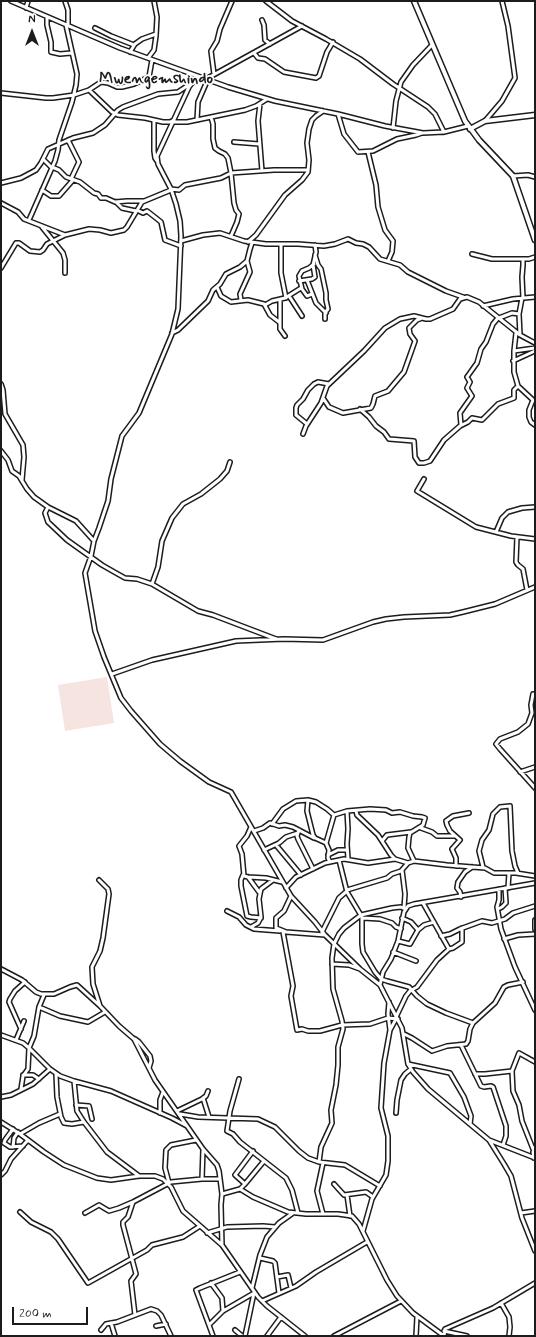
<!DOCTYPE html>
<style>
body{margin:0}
#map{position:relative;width:536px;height:1337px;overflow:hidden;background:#fff;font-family:Mynerve,sans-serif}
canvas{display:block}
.frame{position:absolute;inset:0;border:2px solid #1c1c1c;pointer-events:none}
.north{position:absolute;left:12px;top:12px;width:40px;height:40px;-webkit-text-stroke:3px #fff;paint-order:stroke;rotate:0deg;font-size:11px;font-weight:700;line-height:16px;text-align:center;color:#1c1c1c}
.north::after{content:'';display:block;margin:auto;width:14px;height:18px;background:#1c1c1c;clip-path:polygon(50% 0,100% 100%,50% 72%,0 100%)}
.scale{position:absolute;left:12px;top:1307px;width:76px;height:18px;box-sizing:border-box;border:2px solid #1c1c1c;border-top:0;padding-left:5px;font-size:12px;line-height:14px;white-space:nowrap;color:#1c1c1c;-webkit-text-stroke:3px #fff;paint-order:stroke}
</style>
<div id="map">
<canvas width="536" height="1337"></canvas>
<div class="frame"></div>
<div class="north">N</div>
<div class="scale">200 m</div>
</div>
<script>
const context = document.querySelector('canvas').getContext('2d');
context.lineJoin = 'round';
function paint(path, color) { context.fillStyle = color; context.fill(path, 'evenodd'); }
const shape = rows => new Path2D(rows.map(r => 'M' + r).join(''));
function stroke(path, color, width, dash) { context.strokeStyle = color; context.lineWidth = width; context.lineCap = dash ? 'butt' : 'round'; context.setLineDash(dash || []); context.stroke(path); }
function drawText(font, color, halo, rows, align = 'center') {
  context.font = font + ' Mynerve,sans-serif'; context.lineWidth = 3.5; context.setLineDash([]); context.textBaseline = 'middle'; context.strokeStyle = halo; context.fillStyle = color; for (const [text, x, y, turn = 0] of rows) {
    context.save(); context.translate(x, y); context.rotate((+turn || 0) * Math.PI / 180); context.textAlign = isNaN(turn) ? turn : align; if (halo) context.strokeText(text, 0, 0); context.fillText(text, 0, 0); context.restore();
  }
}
paint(shape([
 [107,677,114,723,65,731,58,685]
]), '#f5e4df');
const street = shape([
 [11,1,120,48,228,87,275,101,338,114,385,126,423,133,444,132,468,126],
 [65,1,68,10,68,26],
 [266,1,292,21,326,39,360,59,393,84,428,107,435,114,444,132],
 [26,8,28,1],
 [47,17,47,25,51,42,51,52,60,54,71,53],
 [262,20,264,25,265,40,270,44],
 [95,28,111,36,134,45],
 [130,52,135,44,142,39,156,34],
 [254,53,258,58,265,59,284,72,316,78,319,76,327,52,333,42],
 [148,58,154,50,156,36,157,17,154,1],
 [214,74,211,51,217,41,220,29,232,1],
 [204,78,192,83,189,87,157,156,158,164,171,189,176,204,180,221,181,236,178,309,172,334,139,413,122,436,111,479,108,501,99,528,94,541,91,556,85,573,95,631,104,657,121,698,131,711,160,744,180,761,209,782,231,792,291,896,315,922,325,935,360,969,380,985],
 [206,79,302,26],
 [89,90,112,112,118,115,145,118,163,122,170,122,174,120],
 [1,93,46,98,53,98,74,95,89,90,101,82,108,83,117,87,122,87,134,84,149,77,152,60],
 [260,104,258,121,262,171],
 [338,114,344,134,358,152,373,151,397,139,416,135,422,133],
 [211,117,213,124,213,139,215,148,219,151,225,154,228,158,231,173,234,203,236,210,239,214,237,222,231,236],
 [154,120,154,151,155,158,157,161],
 [197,120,198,102,208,79],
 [485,121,502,101,515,78,508,26,502,1],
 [173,122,187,122,245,110,256,106,267,99],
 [393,128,396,101,401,82,413,65,432,45],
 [68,140,79,162,71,179],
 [234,142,259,144],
 [368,152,376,185,378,207,385,230,393,241,392,252,388,261],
 [43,159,52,168],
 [52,167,59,170,66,177,80,182,94,193,98,194,101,198,106,198,115,202,127,201,144,201],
 [513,176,528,175,535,177],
 [1,183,21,178,36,170,41,163,48,149,73,138,93,133,105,125,118,110,123,107,158,94,178,92,190,84],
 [171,189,179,190,185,185,221,178,231,173,274,170,308,170],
 [42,190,51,196,59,196,73,180],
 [116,202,122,208,136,211],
 [1,203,18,212,24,219,65,235,89,229,100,230,111,233,124,230,127,227,142,202,171,190],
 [137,210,143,213,147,211,156,218,161,222,165,240,181,246],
 [29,220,55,161,58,150,59,140,72,102,76,85,77,74,66,25],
 [42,227,63,253,65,260,65,273],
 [181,241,203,235,220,233,244,241,266,244,298,244,324,246,335,244,348,239,356,243,363,244,369,247,380,259,400,265,408,272,446,291,463,297],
 [248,242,256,235,285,195,302,180,308,172,309,160,307,143,309,129,312,120,316,116,323,111],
 [281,244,281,273,286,298],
 [472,254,492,259,529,259,535,257],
 [315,255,318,265,321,269,326,293,326,300,328,309,325,313,325,319],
 [523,259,523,265,522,277,523,298],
 [1,268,16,243,19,243,30,251,40,252,43,250,47,244,65,235],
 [307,280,316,303,326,313],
 [299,281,312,279,315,277,313,265,316,252,315,245],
 [217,287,221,296,231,302,248,300,264,304,270,315,279,322],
 [312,294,307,296,302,289,299,276,302,271,309,268,314,264],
 [289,296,302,316],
 [241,300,240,294,250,272,247,261],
 [280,300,280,329,285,336],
 [265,305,272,301,285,298,301,288],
 [483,306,513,299,535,297],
 [499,318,512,313,519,314],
 [172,333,178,330,208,301,213,290,220,284,226,274,240,267,247,261,250,249,252,243],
 [516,333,514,351,514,372,518,386,533,400,529,410,529,417,531,422,535,425],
 [520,335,519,314,522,298],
 [514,351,535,348],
 [513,361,535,351],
 [1,384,3,390,5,414,23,445,24,457,22,480],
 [323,398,329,407,343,413,371,408,373,404,375,396,388,391,404,372,415,341,410,334,409,328,417,320,422,318],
 [360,409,369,417,376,426,384,432,389,439,414,441,415,457,419,463,424,463,430,461,444,440,460,426,468,422,472,418,482,420,498,404,514,398,514,390,518,386],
 [307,424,296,415,296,408,297,405,303,399,308,390,314,384,318,382,329,384],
 [461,425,460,413,472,396,467,388,470,382,467,377,477,363,481,349,486,342,493,324,498,318],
 [303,434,306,426,321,403,327,386,364,351,385,328,400,319,414,316,426,319,430,319,453,309,460,299,467,297,479,302,520,335,535,343],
 [1,451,8,460,12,471,19,476,27,489,34,497,48,507,76,521,94,541],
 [230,462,227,471,220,479,201,494,183,504,172,518,162,541,158,567,152,584,198,611,213,615,276,639],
 [424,479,417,491,476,527,511,536,535,539],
 [48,507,45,513,48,522,67,540,102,565,116,573,125,578,137,579,152,584],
 [496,532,502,518,508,512,522,508,535,507],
 [517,537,516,562,518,565,523,569,527,590],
 [112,674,152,660,236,641,284,639,323,640,373,622,386,619,404,617,450,615,463,612,495,604,535,587],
 [533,694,531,705,532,713,528,724,518,732,500,739,496,744,500,749,535,788],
 [520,772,535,767],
 [308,800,307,811,313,835,315,838,326,843,329,850,328,858,330,862],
 [347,811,348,829,347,844,348,859],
 [356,811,357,815,378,835,391,855,395,859,408,863],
 [272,824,283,809,296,801,308,800,316,802,327,809,334,815],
 [251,827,247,836,239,846,242,854,244,876,248,877,266,878,282,882],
 [421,828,432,832,437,836,455,836],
 [299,830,297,836,298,839,313,869],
 [254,831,263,828,270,823,279,826,285,825,293,827,314,838],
 [382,841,387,835,411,832],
 [326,843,334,815,347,811,370,809,386,810,392,813,400,812,413,816,422,817,425,818,423,825,410,833,409,837,408,848,414,861],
 [276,845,301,875],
 [264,850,279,843,286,837,298,833],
 [328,855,338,850,347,850],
 [339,860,347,892,362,917,362,944,363,952,375,972,381,979,387,981,409,987,417,996,427,1004,446,1013,473,1023],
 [456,866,456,858,452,849,460,840,450,831,447,825,446,821,453,816,469,813],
 [483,867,479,851,482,840,489,830,493,814,500,807,510,806,512,851,515,866,518,873],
 [402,870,405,894,404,908],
 [243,875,241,880,241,886,247,916,251,917,261,918],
 [248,877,259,892],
 [99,880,108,889,109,894,103,938,100,951,92,967,93,984,100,1006,119,1026,134,1039,155,1080,187,1126],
 [535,883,414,904,408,906,404,912,398,941,391,959,383,972,380,985,402,1028,408,1064,413,1072,428,1089,489,1140,504,1164,511,1176,522,1218,535,1251],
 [286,888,296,877,325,863,344,859,368,863,395,859],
 [508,888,509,873],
 [499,889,499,900,497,907,501,929,515,967,535,1010],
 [347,890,387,878,392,874,401,871,408,863,414,861,447,865,485,868,494,873,516,873,535,876],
 [291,896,284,911,276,918,276,928,286,932,325,935],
 [461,897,460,892,457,888,458,882,465,872,472,867],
 [423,903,449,949,453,948,462,942,462,928],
 [498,909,502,907,506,903,505,888],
 [227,911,239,917,246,925,254,929,280,931],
 [363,918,380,919,392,923,396,927,401,929],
 [402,918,411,922,418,930],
 [535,920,535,929],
 [251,927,258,923,261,917,259,899,261,889,273,880],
 [283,932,293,986,291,996,297,1030,302,1029,308,1031,320,1031,342,1025,370,1024,388,1018,398,1019],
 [322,932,339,898,347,891],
 [441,936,450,934,460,929,482,921,492,923,505,919,513,913,535,906],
 [504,939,518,935,535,934],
 [398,941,410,944,418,930,424,925,434,922],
 [393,952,416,961],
 [332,964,349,965,360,969],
 [1,969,22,980,36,992,41,994,54,994,70,987,77,985,100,1006],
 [39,1007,60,1016,88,1022,105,1012],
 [396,1017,406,996,410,991,417,987,437,960,449,949],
 [21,1029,9,1002,10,999,15,991,25,982],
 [390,1030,396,1019],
 [404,1034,412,1038,432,1051,447,1046,466,1044,468,1041,470,1029,473,1023,495,1003,504,987,508,985,523,982],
 [1,1035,23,1043,29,1048,50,1069,60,1076,74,1081,111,1091,172,1118,187,1126,203,1149,217,1165,219,1171,222,1194,221,1205,222,1245],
 [135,1039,139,1042,150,1056,151,1061,149,1068],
 [16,1040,24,1021],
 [461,1045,481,1086,484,1087,491,1086,493,1087,506,1126,506,1136,503,1145],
 [408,1064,450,1073,464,1097,471,1116,470,1124],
 [512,1071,513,1091,519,1105,522,1121,533,1149],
 [56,1074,57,1097,61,1117,64,1123,72,1124,84,1122,107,1152,139,1176],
 [475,1074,485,1074,512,1071,519,1053,535,1062],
 [23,1075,33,1075,39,1079],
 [239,1079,230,1111,227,1131,233,1134,240,1142,286,1178,292,1190,298,1213],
 [74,1081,77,1111,84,1122],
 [21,1089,23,1076,28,1069,29,1048,34,1036,39,1007,44,995],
 [1,1097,11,1095,33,1084,50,1069],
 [203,1098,209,1117],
 [76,1105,89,1106,92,1119],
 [177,1111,202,1099,206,1096,208,1091],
 [160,1113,160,1100,163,1092],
 [396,1113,397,1100,401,1080,405,1074,411,1069],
 [180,1114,198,1117,258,1119,275,1127,299,1151,308,1158,319,1162,345,1165,380,1186],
 [1,1122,20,1134,44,1152,64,1165,97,1178,111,1180,139,1176,155,1176,163,1179,171,1187,183,1211,222,1245,258,1297,267,1306,305,1336],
 [13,1129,5,1140,4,1143,10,1147,23,1146],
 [20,1134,39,1123,60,1114],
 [489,1140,535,1158],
 [13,1147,14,1138,18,1132],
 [534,1158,533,1152,535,1147],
 [319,1162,321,1147,332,1123,331,1110,336,1085,338,1065,338,1047,343,1029,342,1021,333,989,332,958,334,944,339,934,344,928,361,915,392,908,401,907,405,909],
 [323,1163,317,1191,323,1214],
 [1,1175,5,1171,11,1159,28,1140],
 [202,1179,203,1149],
 [169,1183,165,1168,166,1150,171,1145,196,1140],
 [245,1184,264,1161],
 [334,1184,344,1195,366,1192,373,1197],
 [240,1189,253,1197,288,1212,306,1214,338,1214,352,1216,359,1224,387,1280,397,1296,413,1313,444,1336],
 [222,1194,240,1189,245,1184,235,1175,253,1151],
 [347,1195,350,1216],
 [133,1202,128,1217,123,1222,123,1225,136,1274,131,1281,135,1315],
 [20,1212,31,1222,51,1232,58,1239,88,1283,147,1250,152,1245,183,1237,200,1226],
 [85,1213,99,1205,109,1211,119,1208,133,1202,171,1182,202,1179,220,1179],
 [521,1213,535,1211],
 [363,1231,372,1199,386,1175,388,1161,388,1136,381,1108,384,1063,390,1030,388,1014,389,1002],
 [207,1233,227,1227,263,1226,275,1227],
 [260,1258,273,1261,275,1263,279,1293],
 [277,1277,288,1275,291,1288],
 [211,1283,222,1298,223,1311],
 [252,1288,260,1255,267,1237,279,1223,293,1213],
 [262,1301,296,1286,316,1272,367,1242],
 [501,1303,509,1317,510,1327,509,1336],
 [111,1323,115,1336],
 [209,1325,223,1311,254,1293],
 [156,1326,166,1324],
 [101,1330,106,1324,117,1322,151,1309,157,1311,161,1315,171,1336],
 [235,1330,242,1336],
 [444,1331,467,1336],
 [213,1336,196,1290,200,1288,240,1272],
 [245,1336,254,1293],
 [267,1336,281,1317],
 [334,1336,401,1301],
 [416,1336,417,1317],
 [444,1336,445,1329,493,1308,535,1283]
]);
const secondary = shape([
 [414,1,465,121,479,140,513,176,535,240],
 [470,129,485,121,535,115]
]);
stroke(street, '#1c1c1c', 6);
stroke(secondary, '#1c1c1c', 7);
stroke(street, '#fff', 3);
stroke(secondary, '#fff', 4);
drawText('bold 16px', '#1c1c1c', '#fff', [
 ["Mwengemshindo",156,80]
]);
</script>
